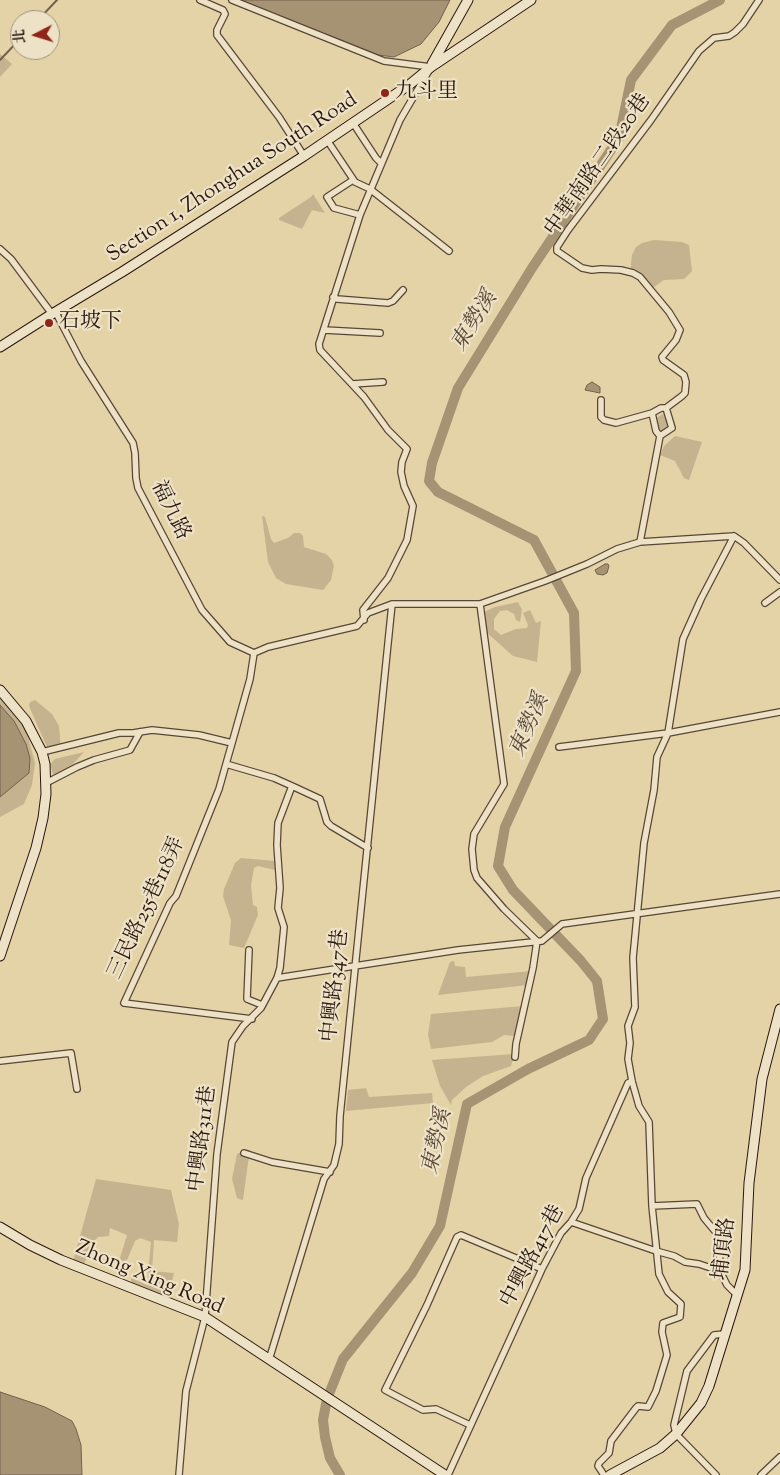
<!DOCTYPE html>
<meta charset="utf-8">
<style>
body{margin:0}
#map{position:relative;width:780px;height:1475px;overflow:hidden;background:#e4d3a7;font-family:"Sorts Mill Goudy","Noto Serif TC",serif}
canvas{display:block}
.north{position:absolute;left:10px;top:10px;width:50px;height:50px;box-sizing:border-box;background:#ede2c6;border:1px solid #9f917e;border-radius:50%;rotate:265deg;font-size:14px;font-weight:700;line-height:20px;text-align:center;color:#2a1711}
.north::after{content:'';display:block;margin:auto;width:18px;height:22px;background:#8f2418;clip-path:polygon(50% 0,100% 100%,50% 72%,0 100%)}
</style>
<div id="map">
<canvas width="780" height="1475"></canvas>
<div class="north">北</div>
</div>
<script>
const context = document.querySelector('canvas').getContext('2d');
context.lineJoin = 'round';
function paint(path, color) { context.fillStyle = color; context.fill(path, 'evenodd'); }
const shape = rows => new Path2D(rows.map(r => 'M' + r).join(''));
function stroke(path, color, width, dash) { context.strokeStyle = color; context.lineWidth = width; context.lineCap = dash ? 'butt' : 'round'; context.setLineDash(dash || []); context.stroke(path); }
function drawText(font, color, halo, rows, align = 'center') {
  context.font = font + ' "Sorts Mill Goudy","Noto Serif TC",serif'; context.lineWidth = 4.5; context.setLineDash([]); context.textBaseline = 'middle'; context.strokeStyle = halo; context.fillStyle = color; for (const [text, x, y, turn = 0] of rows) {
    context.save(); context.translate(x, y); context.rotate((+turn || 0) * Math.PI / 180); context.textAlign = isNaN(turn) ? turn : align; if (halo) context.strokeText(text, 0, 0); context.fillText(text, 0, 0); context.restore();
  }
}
paint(shape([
 [0,54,12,64,0,77],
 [313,194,325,213,312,210,302,229,279,220,279,218,311,197],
 [654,240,682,242,689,245,692,271,684,279,664,280,651,289,640,279,630,273,632,255,636,247,642,243],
 [663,414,671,428,660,438,656,418],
 [675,436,702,442,689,480,684,478,675,461,660,455,664,446],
 [262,516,265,517,271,539,274,543,288,538,294,533,300,533,303,536,304,547,326,554,332,560,334,566,331,580,323,590,286,584,276,578,268,562],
 [518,602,522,610,520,622,516,620,514,614,507,610,500,611,494,619,494,629,501,635,516,629,527,628,528,625,523,613,530,610,536,623,541,621,537,662,513,656,486,632,484,612,495,607],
 [0,694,24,722,35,763,32,785,24,804,0,817],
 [35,700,52,714,59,726,61,749,50,754,29,706,30,702],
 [84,752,74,763,68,774,54,778,50,764,55,759],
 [241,858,275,861,275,870,258,866,254,868,251,885,253,905,257,907,258,915,244,948,229,945,231,920,223,896,224,889,235,863],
 [454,961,455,966,465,967,466,977,532,971,528,985,438,995,450,962],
 [523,1006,517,1034,515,1036,504,1035,492,1042,431,1049,428,1035,431,1014],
 [514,1054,511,1066,483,1076,466,1087,452,1100,451,1105,440,1086,432,1060],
 [366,1088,369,1097,432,1093,433,1103,346,1111,348,1090],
 [247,1149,251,1151,248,1163,243,1200,239,1199,237,1198,232,1179,237,1154],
 [96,1179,171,1190,179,1224,177,1242,154,1240,152,1271,174,1273,170,1289,164,1299,132,1285,131,1278,147,1285,151,1242,140,1238,135,1241,127,1260,122,1261,120,1258,127,1235,110,1228,109,1236,98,1237,93,1242,84,1264,73,1261]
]), '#c4b38e');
const water = shape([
 [240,0,450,0,439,22,421,44,394,57,378,55,240,0],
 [592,382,600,387,600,393,585,390,587,385,592,382],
 [605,564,608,564,609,566,607,573,603,575,597,574,595,570,605,564],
 [0,705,14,721,26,744,30,758,29,773,0,797,0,705],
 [0,1392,45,1407,72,1421,76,1429,81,1445,82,1475,0,1475,0,1392]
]);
paint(water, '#a59374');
stroke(water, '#74614c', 1);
stroke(shape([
 [38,20,57,0],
 [0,60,20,39]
]), '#74614c', 2);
stroke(shape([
 [340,1475,330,1458,325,1437,323,1420,327,1399,343,1359,412,1273,440,1226,467,1104,528,1069,589,1040,603,1019,597,981,581,961,513,890,498,866,505,827,576,671,574,613,534,540,438,492,429,481,432,463,458,388,532,268,619,138,631,80,672,25,720,0]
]), '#a59374', 10);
const street = shape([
 [200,0,223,10,225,14,217,30,217,35,279,117,304,156],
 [232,0,384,61,431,67,400,120,360,215,319,344,320,350,364,397,388,430,407,449,402,462,401,472,404,486,413,506,407,540,388,578,363,610,364,620],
 [353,123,376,158,381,163],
 [327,140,355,182,370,189,449,251],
 [353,180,327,197,334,208,360,215],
 [0,249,11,259,52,314],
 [333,297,337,299,388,303,393,301,403,290],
 [55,311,81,361,133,443,135,453,136,478,138,488,202,610,230,642,254,653],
 [324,330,380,333],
 [352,384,383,382],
 [601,400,601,417,604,420,616,423,652,413,661,408,666,408,682,396,685,393,686,382,684,375,663,360,662,357,676,340,680,330,669,312,640,277,633,273,621,270,601,269,592,270,582,268,557,251,557,247,568,230,651,120,699,51,714,38,729,36,735,32,743,24,759,0],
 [660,436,672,428,666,408],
 [640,542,660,436,656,431,652,413],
 [765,603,780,592],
 [480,604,504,784,474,834,472,849,474,870,477,878,504,909,537,941,533,968,516,1044,515,1057],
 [559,747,668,733,780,712],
 [42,752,119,733,133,733,152,730,199,735,232,743,250,679,254,653,268,647,357,626,368,613,392,604,480,604,545,581,587,564,617,549,640,542,734,536,744,543,780,580],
 [226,764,219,789,176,896,170,903,124,1003,252,1019],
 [46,783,77,767,94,760,130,750,140,732],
 [292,786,320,799,327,822,331,826,368,848],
 [249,950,247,999,262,1005],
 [277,978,458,950,542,941,562,924,780,894],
 [0,1061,71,1053,77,1089],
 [244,1153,272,1162,330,1172],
 [652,1206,697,1204,704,1218,719,1236,720,1271],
 [571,1222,656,1251,674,1256,685,1262,699,1264,720,1271,727,1285,737,1295],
 [269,1360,324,1179,334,1165,339,1144,340,1116,392,604],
 [470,1425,436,1409,423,1410,385,1390,427,1305,457,1237,461,1235,542,1269],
 [179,1475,186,1391,205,1317,217,1154,232,1042,243,1026,261,1008,277,978,280,968,284,927,278,908,280,888,277,845,278,823,292,786,274,778,226,764,232,743],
 [448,1475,542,1269,561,1233,571,1222,579,1209,586,1178,628,1083,632,1081],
 [604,1475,598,1466,599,1463,609,1453,611,1441,636,1408,638,1406,648,1407,656,1391,667,1355,662,1332,663,1323,680,1317,681,1304,668,1292,659,1274,652,1206,649,1122,639,1106,632,1081,628,1059,630,1043,628,1026,635,1007,633,958,644,843,654,790,657,757,668,733,683,639,701,599,734,536],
 [716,1475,676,1434,674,1425,687,1371,714,1335,724,1334],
 [761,1475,780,1457]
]);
const secondary = shape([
 [432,64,468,0],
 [0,347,52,314,122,272,304,156,409,85,431,67,531,0],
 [0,690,26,721,42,752,45,764,46,794,43,818,36,848,0,956],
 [0,1227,30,1245,61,1260,205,1317,445,1475],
 [610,1475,660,1448,676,1434,701,1403,709,1386,745,1270,749,1183,762,1079,780,1009]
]);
stroke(street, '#584636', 8);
stroke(secondary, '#2a1711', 11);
stroke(street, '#ede2c6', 5.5);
stroke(secondary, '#ede2c6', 9);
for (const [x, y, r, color] of [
 [385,93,5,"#8f2418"],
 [49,323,5,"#8f2418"]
]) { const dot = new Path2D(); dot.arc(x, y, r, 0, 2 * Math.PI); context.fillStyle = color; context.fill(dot); stroke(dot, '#ede2c6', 2); }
drawText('21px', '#2a1711', '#ede2c6', [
 ["九斗里",395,93],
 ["石坡下",59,323]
], 'left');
drawText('21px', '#2a1711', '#ede2c6', [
 ["中華南路二段20巷",599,166,-55],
 ["Section 1, Zhonghua South Road",233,179,-33],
 ["福九路",169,511,64],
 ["三民路255巷118弄",148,909,-65],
 ["中興路347巷",337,986,-84],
 ["中興路311巷",204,1139,-83],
 ["埔頂路",726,1249,-83],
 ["中興路417巷",534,1257,-62],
 ["Zhong Xing Road",149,1279,23]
]);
drawText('italic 22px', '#5b4939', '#ede2c6', [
 ["東勢溪",476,322,-58],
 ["東勢溪",531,726,-66],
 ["東勢溪",439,1142,-77]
]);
</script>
